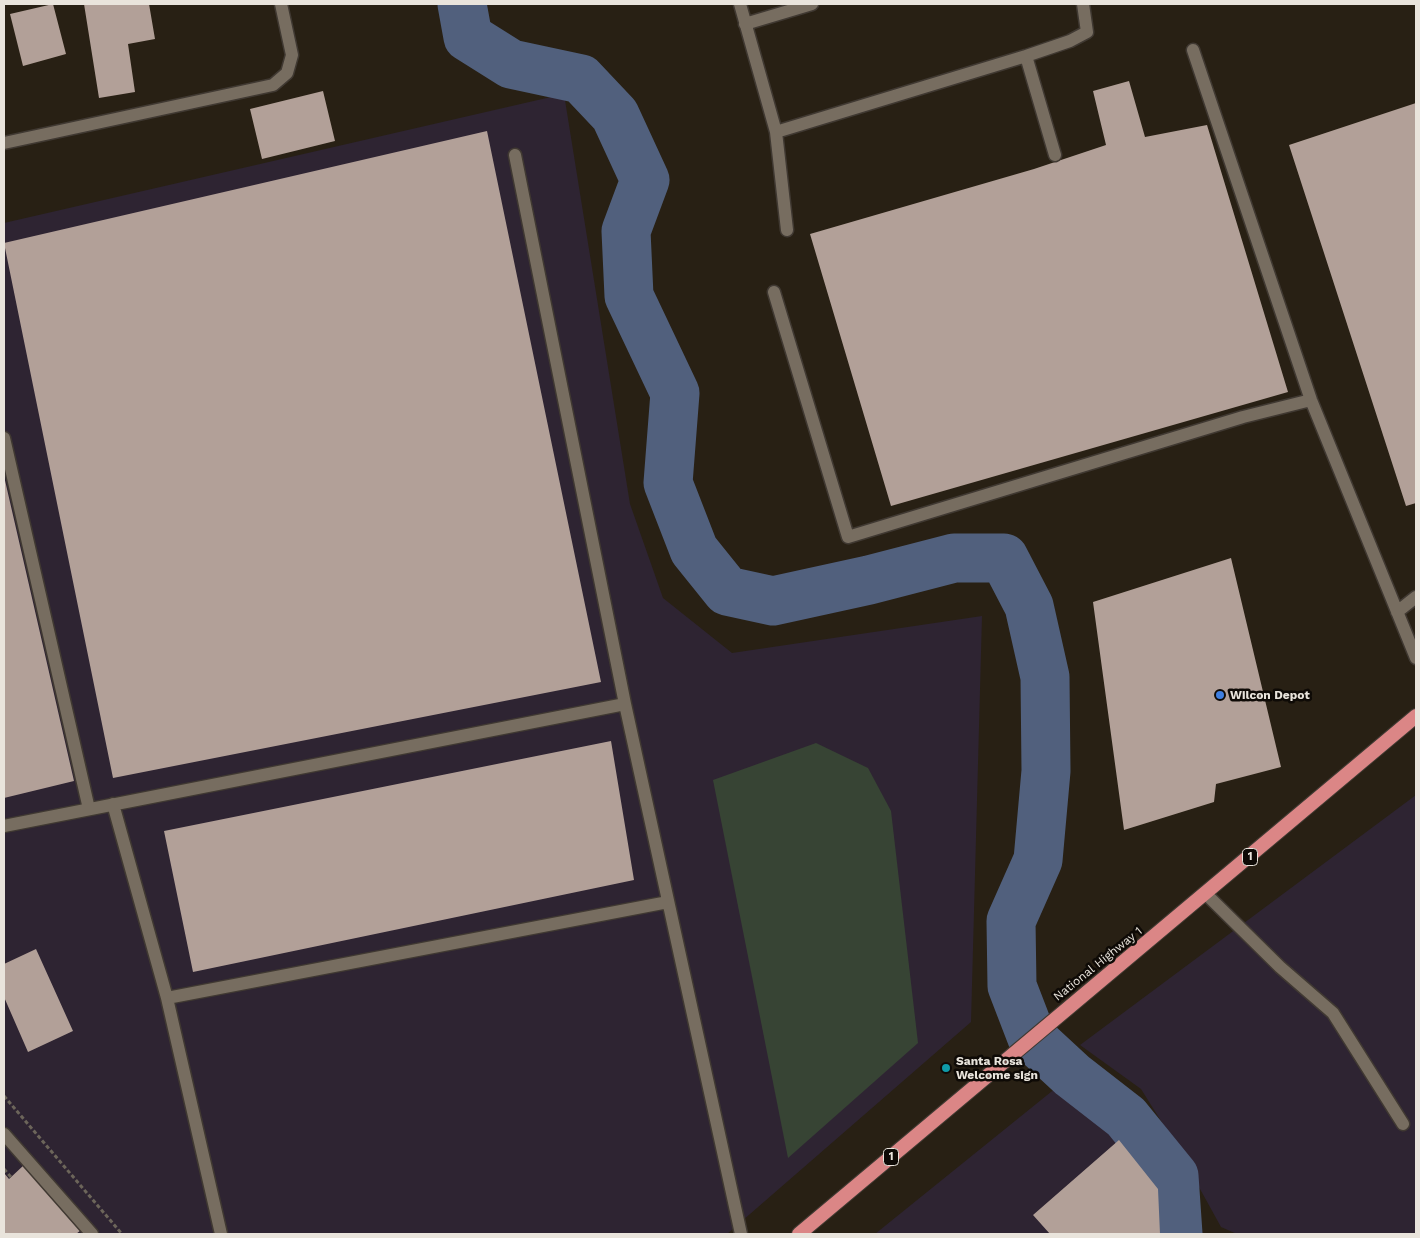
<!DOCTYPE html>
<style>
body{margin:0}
#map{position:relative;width:1420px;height:1238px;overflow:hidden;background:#282014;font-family:"Work Sans",sans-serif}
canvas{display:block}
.frame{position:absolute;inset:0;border:5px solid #e9e4dc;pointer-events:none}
</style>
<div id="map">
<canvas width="1420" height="1238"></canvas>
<div class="frame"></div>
</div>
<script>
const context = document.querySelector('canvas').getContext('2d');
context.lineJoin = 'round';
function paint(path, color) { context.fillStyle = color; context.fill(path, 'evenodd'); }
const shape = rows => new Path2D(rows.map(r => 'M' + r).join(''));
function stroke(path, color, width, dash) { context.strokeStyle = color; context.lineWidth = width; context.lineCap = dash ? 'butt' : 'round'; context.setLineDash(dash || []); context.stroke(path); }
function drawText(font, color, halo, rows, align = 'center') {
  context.font = font + ' "Work Sans",sans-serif'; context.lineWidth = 5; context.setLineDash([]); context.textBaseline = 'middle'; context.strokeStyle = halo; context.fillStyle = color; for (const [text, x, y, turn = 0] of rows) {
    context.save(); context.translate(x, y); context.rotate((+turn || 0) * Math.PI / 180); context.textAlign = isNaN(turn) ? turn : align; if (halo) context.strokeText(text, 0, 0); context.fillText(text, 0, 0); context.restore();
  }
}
paint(shape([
 [564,94,630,504,663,598,732,653,982,616,971,1022,727,1234,4,1234,4,223],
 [1416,795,1416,1234,1237,1234,1221,1227,1173,1140,1141,1089,1080,1045],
 [1072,1075,1126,1117,1174,1176,1178,1234,875,1234]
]), '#2e2432');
paint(shape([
 [816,743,868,768,891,811,918,1043,788,1158,713,780]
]), '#374434');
stroke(shape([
 [462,4,468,37,511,64,581,79,615,115,645,180,626,231,629,296,675,393,668,483,694,550,727,591,773,601,869,580,954,558,1004,558,1029,606,1045,677,1046,771,1038,860,1011,921,1012,986,1032,1038,1072,1075,1126,1117,1174,1176,1178,1234]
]), '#51607d', 49);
paint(shape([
 [53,4,66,54,23,66,10,14],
 [84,4,149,4,155,39,128,44,135,92,99,98],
 [1129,81,1145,137,1207,125,1288,392,891,506,810,234,1034,169,1106,145,1093,91],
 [323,91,335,141,262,159,250,109],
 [1416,103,1416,503,1406,506,1289,145],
 [487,131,601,682,113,778,4,243],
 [4,476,74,781,4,798],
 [1231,558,1281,767,1216,784,1214,802,1124,830,1093,602],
 [611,741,634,880,193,972,164,831],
 [36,949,73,1031,28,1052,4,997,4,964],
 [1119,1140,1158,1189,1160,1234,1050,1234,1033,1215],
 [24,1165,81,1230,76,1234,4,1234,4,1173,9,1179]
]), '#b2a098');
const service = shape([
 [1193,50,1311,400,1416,658],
 [515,155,625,704,741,1234],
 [774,292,848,537,1243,417,1311,400],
 [4,438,89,809],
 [1397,612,1416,597],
 [113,804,167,998,221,1234],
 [4,826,625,704],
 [1206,894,1280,967,1333,1013,1403,1124],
 [167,998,668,902],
 [4,1134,92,1234]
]);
const minor = shape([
 [740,4,776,132,787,230],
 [745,24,812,4],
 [1026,56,1055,155],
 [776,132,1026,56,1070,41,1087,32,1083,4],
 [4,143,273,85,287,73,292,55,281,4]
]);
const trunk = shape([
 [799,1234,1416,716]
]);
stroke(service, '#403932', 15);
stroke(minor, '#403932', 15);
stroke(trunk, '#403932', 16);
stroke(shape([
 [4,1096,122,1234],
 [4,1169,11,1177]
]), '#6c655a', 3, [4, 2.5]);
stroke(service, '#776d60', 12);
stroke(minor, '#776d60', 12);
stroke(trunk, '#db8686', 14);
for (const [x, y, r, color] of [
 [1220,695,5,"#3f7fe0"],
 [946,1068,5,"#0f9aa8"]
]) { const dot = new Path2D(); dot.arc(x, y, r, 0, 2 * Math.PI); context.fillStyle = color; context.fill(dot); stroke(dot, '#0e0a06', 2); }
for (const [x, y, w] of [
 [1250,857,15],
 [891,1157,15]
]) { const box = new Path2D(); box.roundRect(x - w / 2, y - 8.5, w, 17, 4); context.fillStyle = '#0e0a06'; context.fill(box); stroke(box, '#e9e4dc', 1); }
drawText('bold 11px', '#e9e4dc', null, [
 ["1",1250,857],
 ["1",891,1157]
]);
drawText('bold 12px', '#e9e4dc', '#0e0a06', [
 ["Wilcon Depot",1230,695],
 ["Santa Rosa",956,1061],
 ["Welcome sign",956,1075]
], 'left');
drawText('12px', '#e9e4dc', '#0e0a06', [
 ["National Highway 1",1098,964,-39]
]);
</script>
